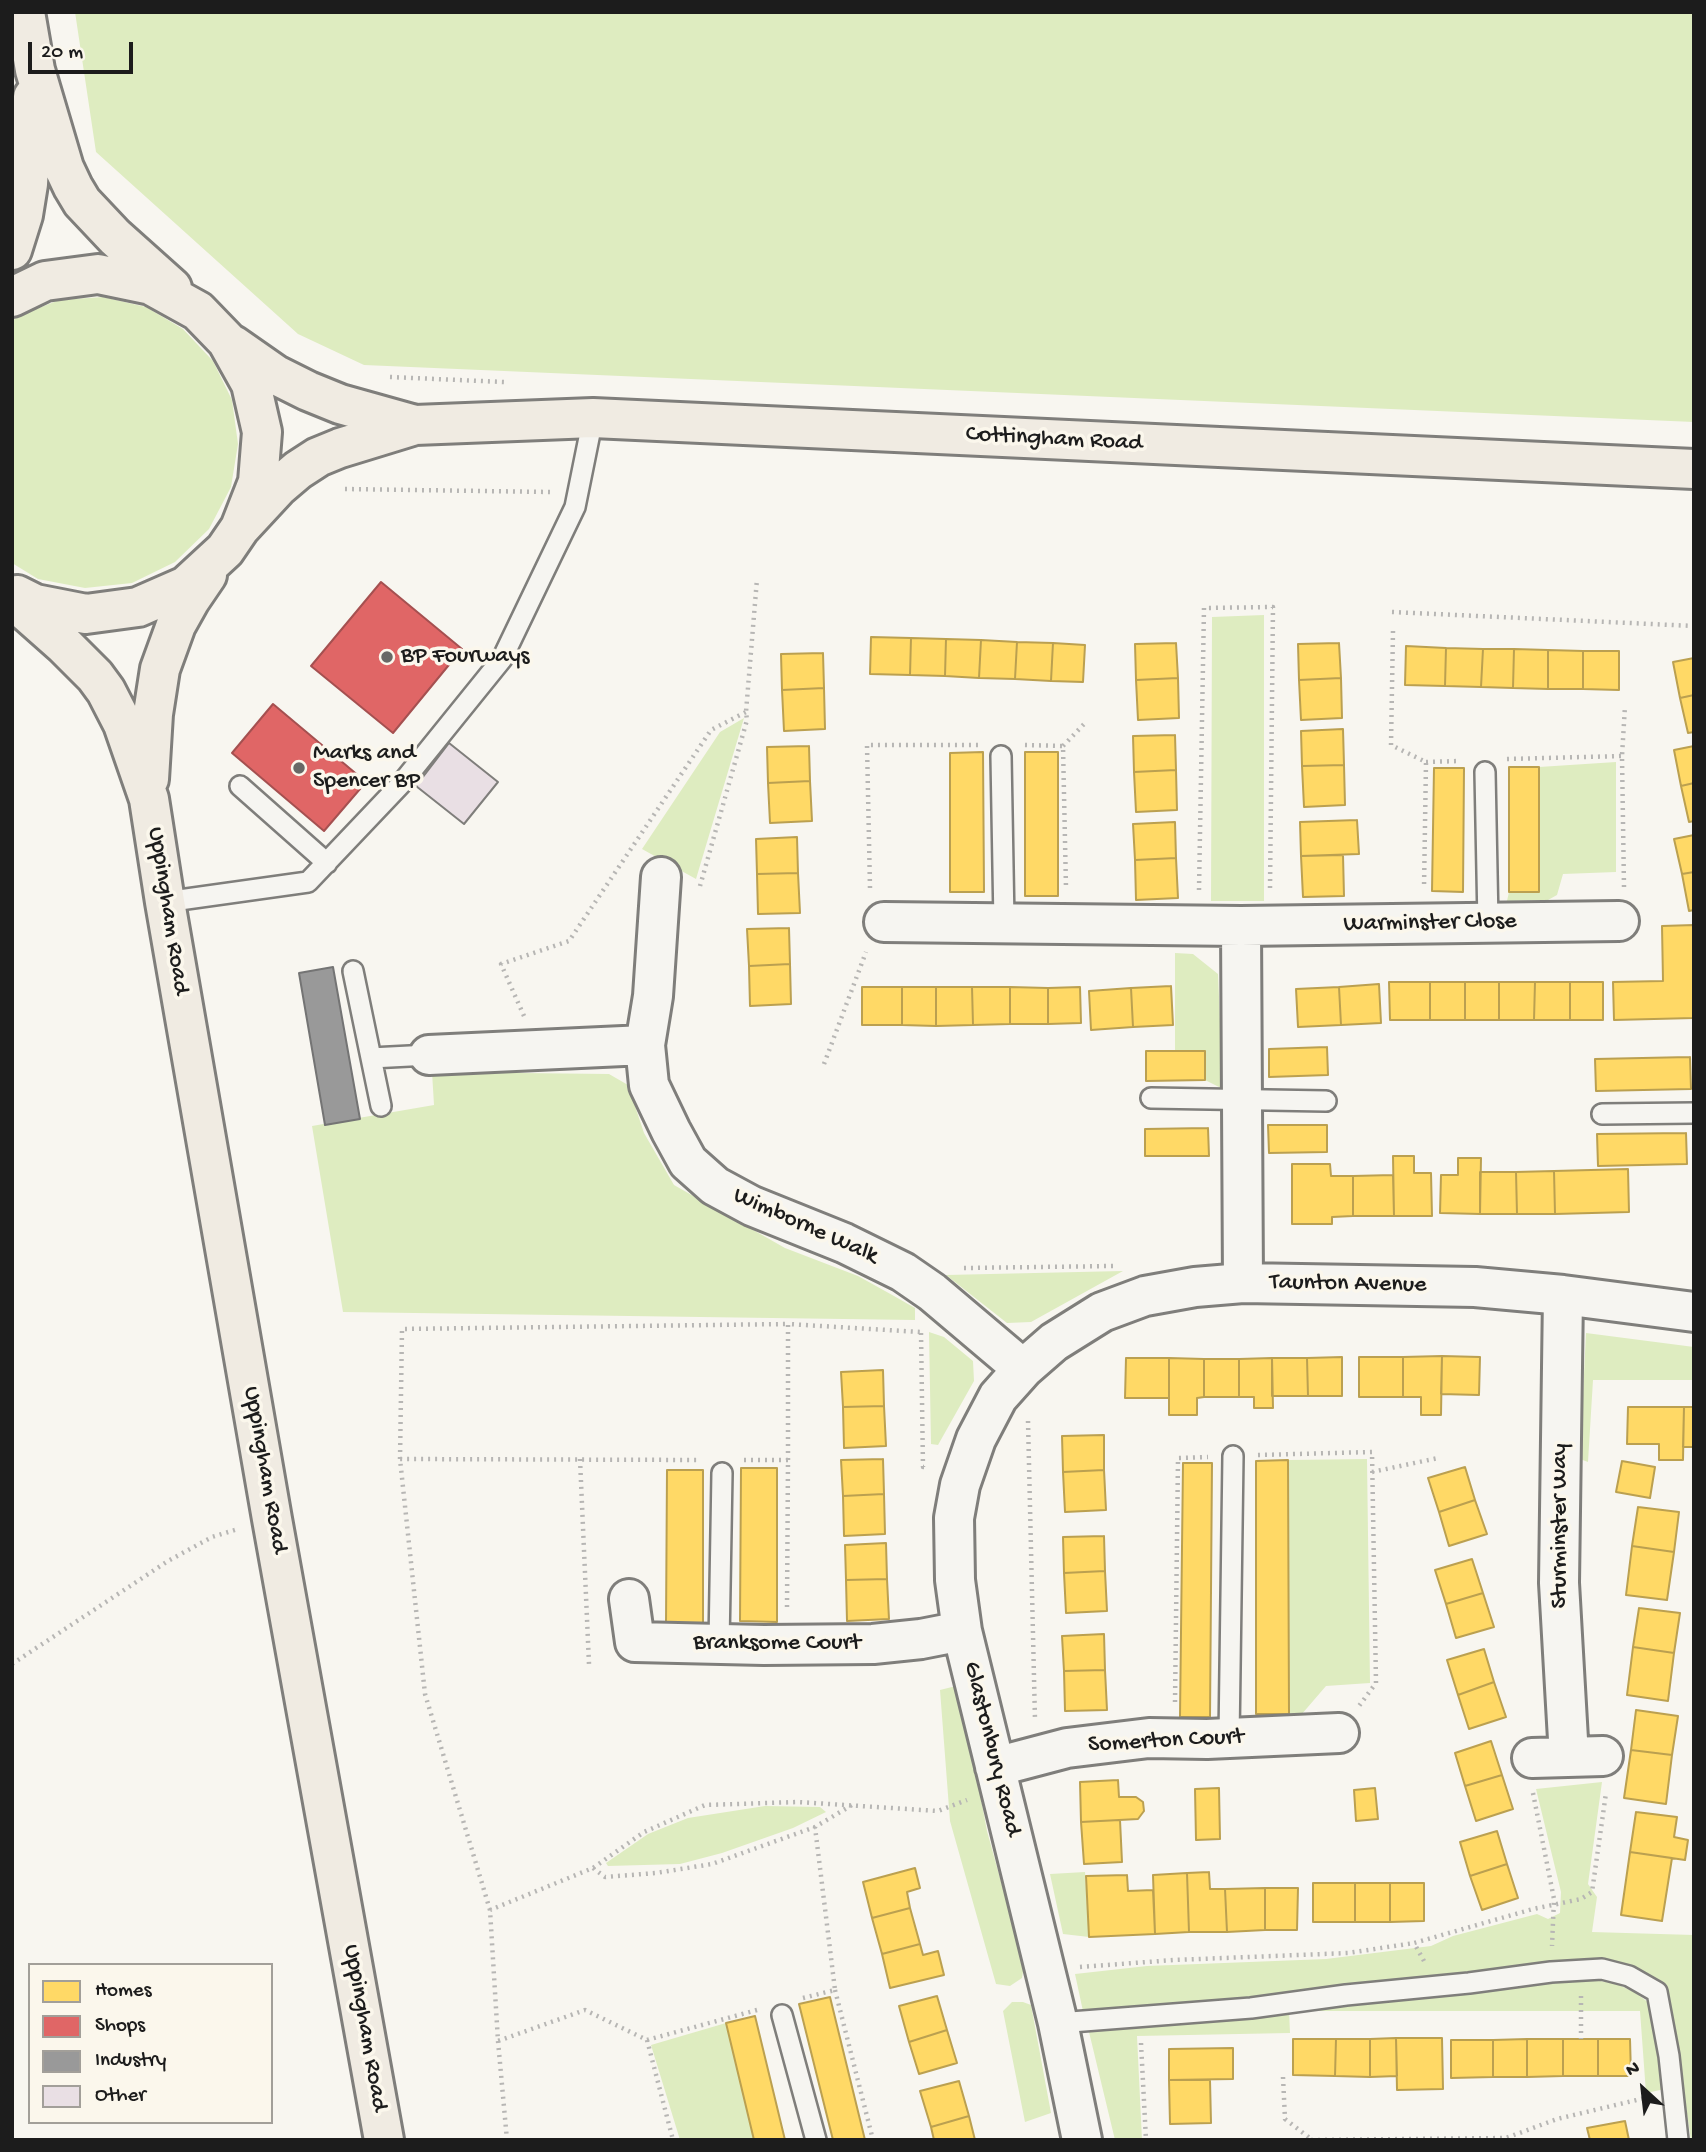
<!DOCTYPE html>
<style>
body{margin:0}
#map{position:relative;width:1706px;height:2152px;overflow:hidden;background:#f8f6f0;font-family:"Gochi Hand",sans-serif}
canvas{display:block}
.frame{position:absolute;inset:0;border:14px solid #1c1c1c;pointer-events:none}
.legend{position:absolute;left:28px;top:1963px;width:245px;height:161px;box-sizing:border-box;background:#fbf7ec;border:2px solid #a29f99;margin:0;padding:9px 12px;list-style:none;font-size:21px;color:#1c1c1c}
.legend li{display:flex;align-items:center;gap:14px;height:35px}
.legend b{width:35px;border:2px solid #a29f99}
.north{position:absolute;left:1608px;top:2054px;width:70px;height:70px;-webkit-text-stroke:5px #fbf7ec;paint-order:stroke;rotate:333deg;font-size:19px;font-weight:700;line-height:28px;text-align:center;color:#1c1c1c}
.north::after{content:'';display:block;margin:auto;width:24px;height:32px;background:#1c1c1c;clip-path:polygon(50% 0,100% 100%,50% 72%,0 100%)}
.scale{position:absolute;left:28px;top:42px;width:105px;height:32px;box-sizing:border-box;border:4px solid #1c1c1c;border-top:0;padding-left:9px;font-size:21px;line-height:24px;white-space:nowrap;color:#1c1c1c;-webkit-text-stroke:5px #fbf7ec;paint-order:stroke}
</style>
<div id="map">
<canvas width="1706" height="2152"></canvas>
<div class="frame"></div>
<ul class="legend">
<li><b style="height:19px;background:#ffd966"></b>Homes</li>
<li><b style="height:19px;background:#e06666"></b>Shops</li>
<li><b style="height:19px;background:#999"></b>Industry</li>
<li><b style="height:19px;background:#e9dfe4"></b>Other</li>
</ul>
<div class="north">N</div>
<div class="scale">20 m</div>
</div>
<script>
const context = document.querySelector('canvas').getContext('2d');
context.lineJoin = 'round';
function paint(path, color) { context.fillStyle = color; context.fill(path, 'evenodd'); }
const shape = rows => new Path2D(rows.map(r => 'M' + r).join(''));
function stroke(path, color, width, dash) { context.strokeStyle = color; context.lineWidth = width; context.lineCap = dash ? 'butt' : 'round'; context.setLineDash(dash || []); context.stroke(path); }
function drawText(font, color, halo, rows, align = 'center') {
  context.font = font + ' "Gochi Hand",sans-serif'; context.lineWidth = 7; context.setLineDash([]); context.textBaseline = 'middle'; context.strokeStyle = halo; context.fillStyle = color; for (const [text, x, y, turn = 0] of rows) {
    context.save(); context.translate(x, y); context.rotate((+turn || 0) * Math.PI / 180); context.textAlign = isNaN(turn) ? turn : align; if (halo) context.strokeText(text, 0, 0); context.fillText(text, 0, 0); context.restore();
  }
}
paint(shape([
 [75,12,1694,12,1694,422,364,365,298,334,96,152],
 [103,297,146,307,183,329,213,361,232,400,238,444,231,487,209,529,175,562,132,583,85,588,38,579,12,563,12,321,19,316,59,300],
 [1264,615,1264,901,1211,901,1212,617],
 [744,718,696,879,642,849,720,732],
 [1616,762,1616,872,1563,874,1557,895,1548,900,1507,901,1509,892,1539,891,1539,767],
 [1175,953,1193,954,1218,974,1223,1089,1205,1080,1205,1051,1175,1051],
 [432,1072,609,1074,628,1085,644,1133,674,1185,785,1248,858,1276,894,1296,915,1308,915,1320,343,1312,312,1126,434,1105],
 [1123,1271,1031,1322,1007,1323,946,1275],
 [929,1332,944,1337,973,1361,974,1381,938,1445,931,1444],
 [1586,1333,1694,1347,1694,1380,1593,1380,1588,1462,1580,1459],
 [1367,1459,1370,1683,1326,1686,1295,1722,1289,1714,1288,1460],
 [960,1685,987,1831,1024,1965,1022,1978,1010,1986,996,1984,950,1821,940,1690],
 [1602,1782,1588,1884,1597,1897,1592,1932,1694,1935,1694,2140,1691,2140,1672,2015,1653,1980,1617,1967,1084,2016,1075,1974,1147,1966,1326,1959,1431,1946,1453,1936,1537,1914,1548,1919,1560,1913,1561,1892,1536,1789],
 [765,1806,820,1807,826,1812,793,1828,722,1853,680,1864,608,1866,606,1863,648,1834,688,1818],
 [1085,1872,1089,1937,1063,1934,1050,1874],
 [1584,1978,1617,1984,1636,1993,1649,2003,1658,2014,1670,2088,1646,2093,1640,2011,1292,2011],
 [1012,2002,1023,2002,1031,2005,1051,2113,1025,2122,1003,2011],
 [1289,2010,1290,2033,1137,2036,1142,2140,1115,2140,1089,2032],
 [726,2023,754,2140,680,2140,651,2045]
]), '#deecc0');
const homes = shape([
 [871,637,911,638,910,675,870,674,871,637],
 [911,638,946,639,945,676,910,675,911,638],
 [946,639,981,640,979,678,945,676,946,639],
 [981,640,1017,642,1015,679,979,678,981,640],
 [1017,642,1053,643,1051,681,1015,679,1017,642],
 [1053,643,1085,645,1083,682,1051,681,1053,643],
 [1176,643,1178,678,1136,680,1135,644,1176,643],
 [1339,643,1341,678,1299,680,1298,644,1339,643],
 [1406,646,1446,648,1445,686,1405,685,1406,646],
 [1446,648,1483,649,1481,687,1445,686,1446,648],
 [1483,649,1514,649,1513,688,1481,687,1483,649],
 [1514,649,1548,650,1548,689,1513,688,1514,649],
 [1548,650,1583,651,1583,689,1548,689,1548,650],
 [1583,651,1619,651,1619,690,1583,689,1583,651],
 [823,653,824,688,782,690,781,654,823,653],
 [1694,658,1694,695,1680,698,1673,662,1694,658],
 [1178,678,1179,718,1138,720,1136,680,1178,678],
 [1341,678,1342,718,1301,720,1299,680,1341,678],
 [824,688,825,729,784,731,782,690,824,688],
 [1694,695,1694,732,1688,733,1680,698,1694,695],
 [1343,729,1344,765,1302,766,1301,731,1343,729],
 [1175,735,1176,770,1134,772,1133,736,1175,735],
 [809,746,810,781,768,783,767,747,809,746],
 [1694,746,1694,783,1681,786,1674,750,1694,746],
 [983,752,984,892,950,892,950,753,983,752],
 [1025,752,1058,752,1058,896,1025,896,1025,752],
 [1344,765,1345,805,1304,807,1302,766,1344,765],
 [1509,767,1539,767,1539,892,1509,892,1509,767],
 [1434,768,1464,768,1463,892,1432,891,1434,768],
 [1176,770,1177,810,1136,812,1134,772,1176,770],
 [810,781,812,821,770,823,768,783,810,781],
 [1694,783,1694,821,1689,822,1681,786,1694,783],
 [1357,820,1359,854,1301,856,1300,822,1357,820],
 [1175,822,1176,858,1135,860,1133,824,1175,822],
 [1694,835,1694,872,1682,874,1674,839,1694,835],
 [797,837,798,873,757,874,756,839,797,837],
 [1343,855,1344,896,1303,897,1301,856,1343,855],
 [1176,858,1178,898,1136,900,1135,860,1176,858],
 [1694,872,1694,910,1689,911,1682,874,1694,872],
 [798,873,800,913,758,914,757,874,798,873],
 [1694,925,1694,1018,1614,1020,1613,982,1663,981,1662,926,1694,925],
 [789,928,790,964,749,966,747,929,789,928],
 [790,964,791,1004,750,1006,749,966,790,964],
 [1389,982,1430,982,1430,1020,1390,1020,1389,982],
 [1430,982,1465,982,1465,1020,1430,1020,1430,982],
 [1465,982,1499,982,1499,1020,1465,1020,1465,982],
 [1499,982,1535,982,1534,1020,1499,1020,1499,982],
 [1535,982,1570,982,1570,1020,1534,1020,1535,982],
 [1570,982,1603,982,1603,1020,1570,1020,1570,982],
 [1379,984,1381,1023,1341,1025,1339,987,1379,984],
 [1171,986,1173,1025,1133,1027,1131,988,1171,986],
 [862,987,902,987,902,1025,862,1025,862,987],
 [902,987,936,987,936,1026,902,1025,902,987],
 [936,987,972,987,973,1025,936,1026,936,987],
 [972,987,1010,987,1010,1024,973,1025,972,987],
 [1010,987,1048,988,1048,1024,1010,1024,1010,987],
 [1080,987,1081,1023,1048,1024,1048,988,1080,987],
 [1339,987,1341,1025,1298,1027,1296,989,1339,987],
 [1131,988,1133,1027,1091,1030,1089,991,1131,988],
 [1327,1047,1328,1075,1269,1077,1269,1049,1327,1047],
 [1146,1051,1205,1051,1205,1080,1146,1081,1146,1051],
 [1690,1057,1691,1089,1596,1091,1595,1059,1690,1057],
 [1268,1125,1327,1125,1327,1152,1269,1153,1268,1125],
 [1208,1128,1209,1156,1145,1156,1145,1129,1208,1128],
 [1686,1133,1687,1164,1598,1166,1597,1134,1686,1133],
 [1393,1156,1414,1156,1414,1173,1431,1173,1432,1216,1394,1216,1393,1156],
 [1458,1158,1481,1158,1480,1214,1440,1213,1441,1175,1458,1175,1458,1158],
 [1292,1164,1330,1164,1331,1176,1353,1176,1353,1216,1332,1217,1332,1224,1292,1224,1292,1164],
 [1628,1169,1629,1212,1555,1214,1554,1171,1628,1169],
 [1554,1171,1555,1214,1517,1214,1516,1172,1554,1171],
 [1480,1172,1516,1172,1517,1214,1480,1214,1480,1172],
 [1393,1175,1394,1216,1353,1216,1353,1176,1393,1175],
 [1442,1356,1441,1415,1421,1415,1421,1397,1403,1397,1403,1357,1442,1356],
 [1442,1356,1480,1357,1479,1395,1441,1394,1442,1356],
 [1342,1357,1342,1396,1308,1396,1307,1358,1342,1357],
 [1359,1357,1403,1357,1403,1397,1359,1397,1359,1357],
 [1126,1358,1169,1358,1169,1398,1125,1398,1126,1358],
 [1169,1358,1204,1359,1204,1397,1197,1398,1197,1415,1169,1415,1169,1358],
 [1272,1358,1273,1408,1254,1408,1254,1397,1239,1397,1239,1359,1272,1358],
 [1272,1358,1307,1358,1308,1396,1272,1396,1272,1358],
 [1204,1359,1239,1359,1239,1397,1204,1397,1204,1359],
 [883,1370,884,1406,843,1407,841,1372,883,1370],
 [884,1406,886,1446,844,1448,843,1407,884,1406],
 [1628,1407,1684,1407,1683,1460,1659,1460,1659,1444,1627,1444,1628,1407],
 [1684,1407,1694,1407,1694,1447,1683,1447,1684,1407],
 [1104,1435,1104,1470,1063,1472,1062,1436,1104,1435],
 [883,1459,884,1494,843,1496,841,1460,883,1459],
 [1288,1460,1289,1714,1256,1714,1256,1461,1288,1460],
 [1622,1461,1655,1467,1650,1498,1616,1492,1622,1461],
 [1183,1463,1212,1463,1210,1717,1180,1717,1183,1463],
 [1465,1467,1475,1500,1439,1512,1428,1478,1465,1467],
 [741,1468,777,1468,777,1622,740,1621,741,1468],
 [667,1470,703,1470,703,1624,666,1624,667,1470],
 [1104,1470,1106,1510,1065,1512,1063,1472,1104,1470],
 [884,1494,885,1534,844,1536,843,1496,884,1494],
 [1475,1500,1487,1534,1449,1546,1439,1512,1475,1500],
 [1638,1507,1679,1512,1674,1552,1632,1546,1638,1507],
 [1104,1536,1105,1571,1064,1573,1063,1537,1104,1536],
 [886,1543,887,1579,846,1580,845,1545,886,1543],
 [1632,1546,1674,1552,1667,1600,1626,1595,1632,1546],
 [1472,1559,1483,1593,1446,1604,1435,1570,1472,1559],
 [1105,1571,1107,1611,1066,1613,1064,1573,1105,1571],
 [887,1579,889,1619,847,1621,846,1580,887,1579],
 [1483,1593,1494,1627,1456,1638,1446,1604,1483,1593],
 [1639,1608,1680,1613,1674,1653,1633,1647,1639,1608],
 [1104,1634,1105,1670,1064,1671,1062,1636,1104,1634],
 [1633,1647,1674,1653,1668,1701,1627,1695,1633,1647],
 [1484,1649,1494,1682,1458,1695,1447,1660,1484,1649],
 [1105,1670,1107,1710,1065,1711,1064,1671,1105,1670],
 [1494,1682,1506,1717,1469,1729,1458,1695,1494,1682],
 [1636,1710,1678,1716,1672,1755,1631,1750,1636,1710],
 [1491,1741,1502,1775,1465,1786,1455,1753,1491,1741],
 [1631,1750,1672,1755,1666,1804,1624,1798,1631,1750],
 [1502,1775,1513,1809,1476,1821,1465,1786,1502,1775],
 [1118,1780,1119,1797,1136,1797,1143,1802,1144,1811,1138,1819,1081,1822,1080,1782,1118,1780],
 [1219,1788,1220,1839,1196,1840,1195,1789,1219,1788],
 [1375,1788,1378,1819,1356,1821,1354,1790,1375,1788],
 [1636,1812,1677,1817,1674,1837,1688,1840,1685,1860,1630,1852,1636,1812],
 [1120,1820,1122,1862,1084,1864,1081,1822,1120,1820],
 [1497,1831,1507,1864,1470,1876,1460,1842,1497,1831],
 [1630,1852,1672,1858,1662,1921,1621,1915,1630,1852],
 [1507,1864,1518,1898,1482,1910,1470,1876,1507,1864],
 [915,1868,920,1888,907,1892,910,1908,872,1918,863,1882,915,1868],
 [1209,1872,1210,1889,1225,1889,1227,1932,1189,1932,1187,1873,1209,1872],
 [1187,1873,1189,1932,1155,1934,1153,1875,1187,1873],
 [1127,1875,1128,1891,1153,1890,1155,1934,1089,1937,1086,1876,1127,1875],
 [1313,1883,1355,1883,1355,1922,1313,1922,1313,1883],
 [1355,1883,1390,1883,1390,1922,1355,1922,1355,1883],
 [1390,1883,1424,1883,1424,1921,1390,1922,1390,1883],
 [1265,1888,1265,1930,1227,1932,1225,1889,1265,1888],
 [1265,1888,1298,1888,1297,1930,1265,1930,1265,1888],
 [910,1908,920,1944,882,1954,872,1918,910,1908],
 [920,1944,923,1955,938,1951,944,1975,890,1988,882,1954,920,1944],
 [937,1996,947,2030,909,2042,899,2006,937,1996],
 [830,1997,865,2140,833,2140,799,2004,830,1997],
 [755,2016,785,2140,754,2140,726,2023,755,2016],
 [947,2030,957,2063,919,2074,909,2042,947,2030],
 [1396,2038,1442,2038,1443,2089,1397,2090,1396,2038],
 [1396,2038,1397,2076,1370,2077,1370,2039,1396,2038],
 [1293,2039,1336,2039,1335,2076,1293,2075,1293,2039],
 [1336,2039,1370,2039,1370,2077,1335,2076,1336,2039],
 [1527,2039,1527,2077,1493,2077,1493,2040,1527,2039],
 [1527,2039,1563,2039,1563,2076,1527,2077,1527,2039],
 [1563,2039,1598,2039,1598,2076,1563,2076,1563,2039],
 [1598,2039,1630,2039,1631,2076,1598,2076,1598,2039],
 [1451,2040,1493,2040,1493,2077,1451,2078,1451,2040],
 [1233,2048,1233,2079,1169,2080,1169,2049,1233,2048],
 [1169,2080,1210,2080,1211,2123,1170,2124,1169,2080],
 [959,2081,969,2116,931,2127,920,2091,959,2081],
 [969,2116,975,2140,934,2140,931,2127,969,2116],
 [1625,2121,1629,2140,1590,2140,1587,2128,1625,2121]
]);
paint(homes, '#ffd966');
stroke(homes, '#bba050', 2);
const shops = shape([
 [381,582,462,649,393,733,311,666,381,582],
 [273,704,366,782,324,831,232,753,273,704]
]);
paint(shops, '#e06666');
stroke(shops, '#a55050', 2);
const industry = shape([
 [333,967,360,1119,325,1125,299,973,333,967]
]);
paint(industry, '#999');
stroke(industry, '#747474', 2);
const building = shape([
 [449,743,498,782,464,824,416,786,449,743]
]);
paint(building, '#e9dfe4');
stroke(building, '#7f7e7b', 2);
const lane = shape([
 [1001,756,1004,923],
 [1485,772,1488,923],
 [240,786,327,863],
 [165,902,308,882,401,784,502,659,575,507,593,418],
 [353,971,381,1106],
 [371,1058,429,1055],
 [1151,1098,1326,1101],
 [1602,1114,1694,1113],
 [719,1644,722,1473],
 [1229,1738,1233,1456],
 [782,2015,816,2140],
 [1058,2023,1251,2008,1346,1995,1469,1983,1551,1972,1602,1969,1629,1976,1657,1992,1669,2056,1678,2140]
]);
const street = shape([
 [661,877,653,996,645,1045,649,1085,671,1131,688,1162,715,1186,752,1206,844,1243,903,1272,932,1292,1023,1369],
 [884,922,1241,926],
 [429,1055,645,1045],
 [1243,1283,1241,926,1619,921],
 [1563,1295,1559,1583,1569,1757],
 [629,1599,635,1642,764,1645,873,1644,921,1639,962,1631],
 [1532,1758,1603,1756],
 [995,1767,1067,1748,1149,1738,1207,1739,1339,1733],
 [1082,2140,1058,2023,962,1631,955,1580,954,1518,960,1485,976,1439,998,1397,1023,1369,1054,1342,1102,1312,1145,1296,1195,1287,1243,1283,1475,1287,1563,1295,1694,1312]
]);
const highway = shape([
 [25,12,35,70,64,168,73,187,82,202,115,237,172,288],
 [12,250,23,215,28,184,33,97],
 [12,297,45,281,98,274,151,285,198,311,227,341,251,384,262,432,258,482,240,528,225,550,186,586,138,607,86,614,35,604,17,595],
 [233,345,276,375,308,391,340,404,415,425],
 [240,528,278,487,298,470,318,457,340,448,415,425,593,418,1694,469],
 [12,599,64,645,95,676,106,691,123,724,149,799,165,902,272,1519,384,2140],
 [149,779,153,714,160,669,176,625,190,600,207,575]
]);
stroke(lane, '#7f7e7b', 24);
stroke(street, '#7f7e7b', 44);
stroke(highway, '#7f7e7b', 44);
stroke(shape([
 [390,377,504,382],
 [345,489,550,492],
 [1392,612,1694,626],
 [1393,631,1391,745,1426,762,1424,888],
 [1025,745,1063,746,1066,888],
 [1063,746,1085,723],
 [1507,759,1622,756],
 [1426,762,1460,761],
 [700,886,747,720,746,712,757,579],
 [1624,887,1622,756,1625,706],
 [870,888,867,745,978,745],
 [1199,890,1204,608,1273,607,1270,889],
 [524,1016,501,964,569,941,711,730,746,712],
 [824,1064,866,952],
 [964,1268,1113,1266],
 [921,1333,923,1467,927,1467],
 [1028,1421,1035,1720],
 [1258,1455,1372,1452,1376,1683,1359,1706],
 [400,1459,402,1329,788,1324],
 [580,1459,589,1664],
 [744,1460,788,1460,787,1607],
 [788,1460,788,1324,920,1332],
 [1372,1472,1438,1458],
 [12,1664,168,1561,212,1537,238,1529],
 [1175,1702,1178,1458,1208,1457],
 [1533,1793,1554,1899,1552,1946],
 [593,1868,605,1877,656,1873,712,1864,815,1827],
 [490,1910,425,1694,400,1459,700,1460],
 [1424,1961,1414,1943,1533,1909,1581,1899,1592,1892,1606,1793],
 [1080,1967,1174,1960,1348,1953,1414,1943],
 [835,1990,873,2140],
 [1581,1996,1581,2039],
 [803,1998,835,1990,815,1827,852,1805],
 [757,2010,647,2040,585,2010,498,2041,490,1910,593,1868,644,1832,705,1805,798,1802,938,1811,967,1800],
 [647,2040,673,2140],
 [498,2041,507,2140],
 [1141,2043,1146,2140],
 [1283,2077,1285,2119,1311,2139],
 [1311,2140,1506,2138,1557,2119,1645,2098]
]), '#b7b6b4', 4.5, [2, 5]);
stroke(lane, '#f6f5f1', 19);
stroke(street, '#f6f5f1', 38);
stroke(highway, '#f0ebe2', 38);
for (const [x, y, r, color] of [
 [387,657,7,"#696866"],
 [299,768,7,"#696866"]
]) { const dot = new Path2D(); dot.arc(x, y, r, 0, 2 * Math.PI); context.fillStyle = color; context.fill(dot); stroke(dot, '#fbf7ec', 2.5); }
drawText('24px', '#1c1c1c', '#fbf7ec', [
 ["Cottingham Road",1054,440,3],
 ["Uppingham Road",167,911,81],
 ["Warminster Close",1430,924,-1],
 ["Wimborne Walk",805,1227,24],
 ["Taunton Avenue",1348,1285,1],
 ["Uppingham Road",264,1470,80],
 ["Sturminster Way",1561,1526,-90],
 ["Branksome Court",777,1644],
 ["Somerton Court",1166,1742,-3],
 ["Glastonbury Road",991,1749,76],
 ["Uppingham Road",364,2028,80]
]);
drawText('24px', '#1c1c1c', '#fbf7ec', [
 ["BP Fourways",401,657],
 ["Marks and",313,754],
 ["Spencer BP",313,782]
], 'left');
</script>
